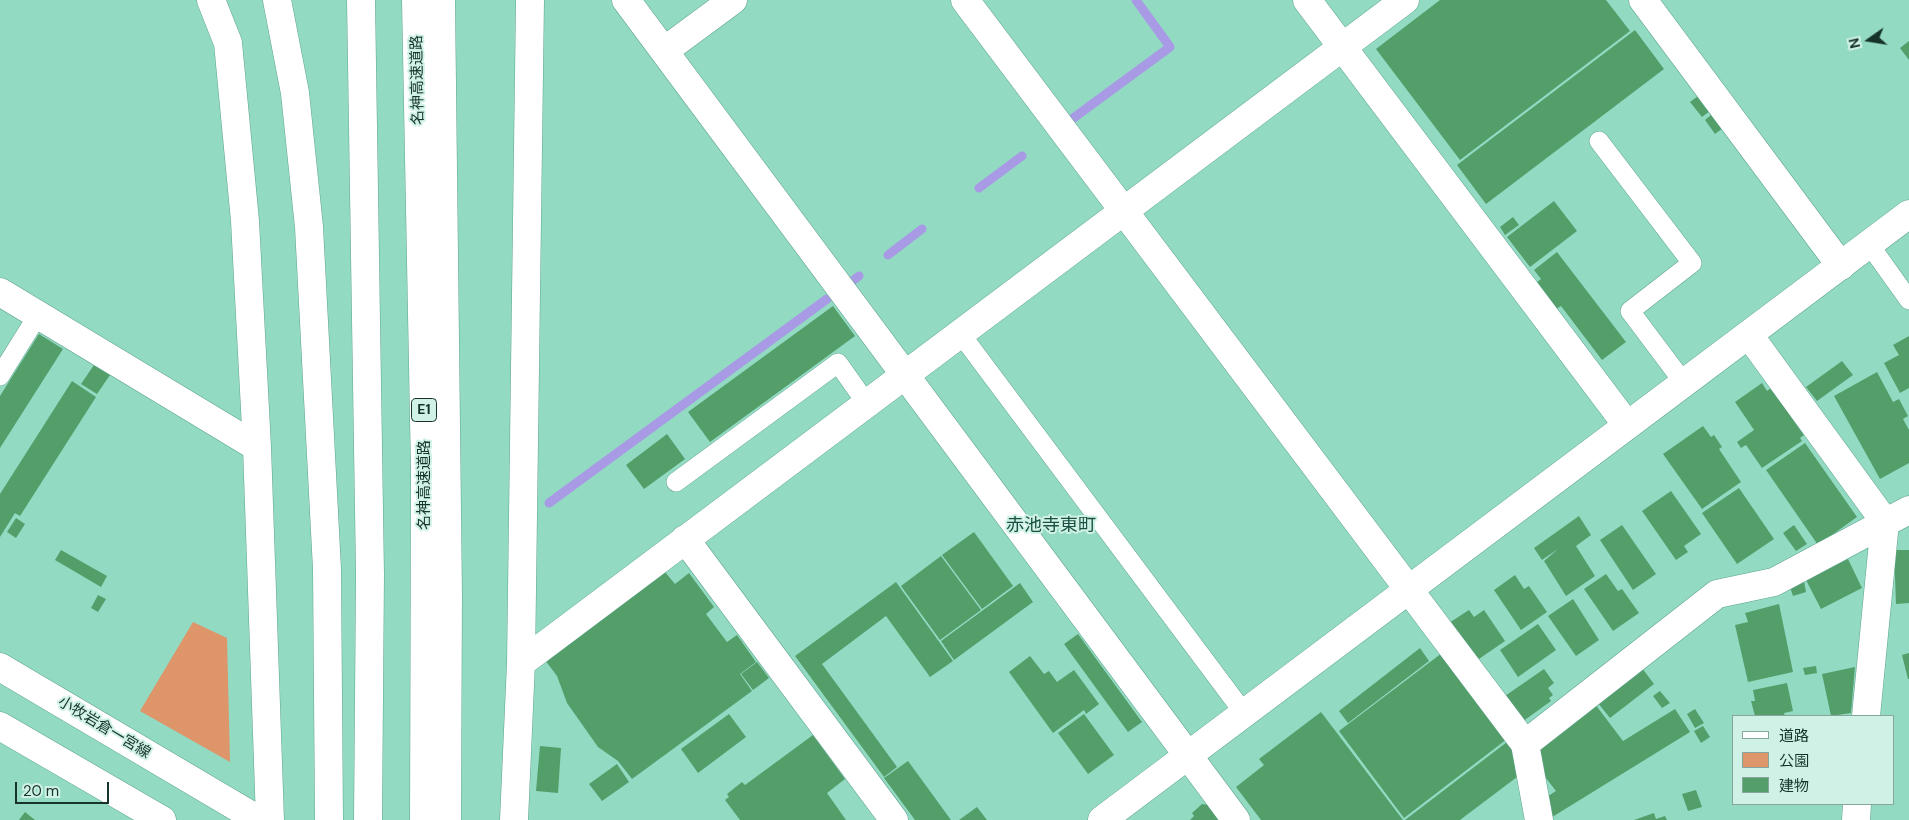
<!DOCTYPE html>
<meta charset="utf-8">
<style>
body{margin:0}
#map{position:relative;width:1909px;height:820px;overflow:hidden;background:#93dac3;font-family:"DM Sans","Noto Sans JP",sans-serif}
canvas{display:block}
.legend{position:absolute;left:1732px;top:715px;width:162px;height:90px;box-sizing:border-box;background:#d0f2e6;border:1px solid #86a69b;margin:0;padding:6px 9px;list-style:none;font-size:15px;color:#17342b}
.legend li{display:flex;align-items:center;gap:10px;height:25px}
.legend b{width:25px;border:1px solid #86a69b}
.north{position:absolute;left:1844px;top:15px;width:50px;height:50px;-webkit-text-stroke:4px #d0f2e6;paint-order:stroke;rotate:257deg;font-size:14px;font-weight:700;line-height:20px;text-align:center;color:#17342b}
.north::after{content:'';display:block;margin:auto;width:18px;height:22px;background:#17342b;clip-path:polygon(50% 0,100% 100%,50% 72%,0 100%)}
.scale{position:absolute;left:15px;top:782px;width:94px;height:22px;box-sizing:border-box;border:2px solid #17342b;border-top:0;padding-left:6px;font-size:15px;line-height:18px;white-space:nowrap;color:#17342b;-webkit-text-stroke:4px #d0f2e6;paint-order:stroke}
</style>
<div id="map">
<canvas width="1909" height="820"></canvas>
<ul class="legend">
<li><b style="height:6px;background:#fff"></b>道路</li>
<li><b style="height:14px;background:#dd9569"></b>公園</li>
<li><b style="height:14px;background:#549e6a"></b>建物</li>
</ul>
<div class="north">N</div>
<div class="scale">20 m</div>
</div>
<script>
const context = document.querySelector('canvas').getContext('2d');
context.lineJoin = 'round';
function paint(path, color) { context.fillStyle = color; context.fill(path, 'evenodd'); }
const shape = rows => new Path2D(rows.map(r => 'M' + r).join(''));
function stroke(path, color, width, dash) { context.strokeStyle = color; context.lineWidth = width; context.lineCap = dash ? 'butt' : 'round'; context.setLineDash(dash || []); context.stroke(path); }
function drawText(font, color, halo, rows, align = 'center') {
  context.font = font + ' "DM Sans","Noto Sans JP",sans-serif'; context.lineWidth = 4; context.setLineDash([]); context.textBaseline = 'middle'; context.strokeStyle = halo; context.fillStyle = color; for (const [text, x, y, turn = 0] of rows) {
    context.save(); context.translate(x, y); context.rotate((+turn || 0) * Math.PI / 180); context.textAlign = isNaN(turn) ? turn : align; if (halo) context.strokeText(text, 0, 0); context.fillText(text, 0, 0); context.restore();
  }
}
paint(shape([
 [193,622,227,638,230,762,140,711]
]), '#dd9569');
stroke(shape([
 [1068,122,1170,47,1136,0],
 [979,188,1022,156],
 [888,255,922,229],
 [851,282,859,276],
 [549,503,827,299]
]), '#a89ae5', 9);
paint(shape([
 [1440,0,1606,0,1630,31,1460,160,1376,49],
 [1635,30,1664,69,1486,204,1457,165],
 [1909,41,1909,60,1900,48],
 [1698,96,1710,111,1702,117,1690,102],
 [1712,114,1723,128,1715,134,1705,120],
 [1554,201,1577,231,1530,267,1507,237],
 [1513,217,1519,225,1505,235,1500,227],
 [1557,252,1626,342,1602,360,1561,306,1556,309,1536,283,1541,279,1534,270],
 [833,306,855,336,710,442,688,412],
 [39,334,63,349,0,448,0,396],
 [1909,336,1909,388,1900,393,1884,363,1899,355,1893,345],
 [1842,361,1853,375,1817,401,1806,387],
 [94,365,110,375,97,394,81,384],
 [1877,372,1893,402,1899,399,1908,416,1903,419,1909,430,1909,463,1880,479,1834,396],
 [72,381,96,397,20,516,15,513,0,537,0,494],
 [1762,383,1767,391,1771,388,1804,435,1800,438,1802,441,1762,468,1746,445,1741,448,1737,442,1754,430,1735,402],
 [1703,426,1711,437,1714,435,1722,447,1719,449,1741,482,1702,509,1663,454],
 [667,434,685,459,644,489,626,465],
 [1805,443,1857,517,1818,545,1766,470],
 [1739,488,1774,539,1737,564,1702,513],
 [1671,491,1701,534,1684,546,1688,552,1676,560,1642,511],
 [1579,516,1591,535,1576,546,1595,576,1566,596,1544,561,1558,549,1542,560,1534,548],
 [16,518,25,524,16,538,7,532],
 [1622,525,1656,574,1633,590,1600,540],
 [1794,525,1807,544,1796,551,1783,533],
 [974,532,1013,586,982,609,942,555],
 [61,550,107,576,101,587,55,560],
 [1894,550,1909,550,1909,603,1896,604],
 [941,556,981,610,940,640,901,586],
 [1848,559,1862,588,1821,609,1806,580],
 [665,572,675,584,689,573,714,607,706,614,727,642,737,635,756,662,740,674,752,691,632,779,618,761,598,747,567,703,557,676,545,660],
 [1606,574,1618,591,1622,589,1639,613,1613,631,1584,589],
 [1515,575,1524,589,1529,586,1547,612,1521,630,1494,590],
 [1804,581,1806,592,1793,596,1789,584],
 [896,582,953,661,930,677,886,616,822,664,897,767,884,777,795,656],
 [1020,583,1033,602,954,660,941,641],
 [98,595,106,599,98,612,91,608],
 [1573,599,1599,640,1576,656,1548,616],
 [1779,604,1793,672,1748,682,1735,625,1748,622,1745,613],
 [1469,610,1474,617,1484,610,1505,641,1476,661,1449,623],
 [1538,624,1556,650,1518,677,1500,650],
 [1078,634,1142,722,1128,732,1064,644],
 [1420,648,1429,661,1348,723,1339,711],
 [1442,653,1507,739,1404,818,1339,731],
 [1909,653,1909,679,1908,679,1902,655],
 [1030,656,1044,674,1049,671,1057,682,1074,670,1099,704,1086,714,1084,710,1053,733,1009,672],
 [757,662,769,678,753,690,741,674],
 [1816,666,1817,673,1805,675,1803,668],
 [1855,667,1851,713,1831,716,1822,674],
 [1642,668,1654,684,1610,718,1598,703],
 [1544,669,1554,683,1548,688,1553,695,1549,698,1551,701,1522,722,1505,696],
 [1787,683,1793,711,1784,713,1785,716,1755,716,1751,701,1755,701,1753,690],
 [1660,691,1670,703,1662,708,1653,696],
 [1595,704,1623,741,1675,709,1690,732,1549,819,1545,798,1556,791,1539,769,1538,755,1545,742],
 [1695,709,1704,723,1695,728,1687,714],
 [1321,712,1403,820,1261,820,1236,787,1264,765,1259,759],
 [729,714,746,737,698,773,681,749],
 [1084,714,1114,755,1088,774,1058,733],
 [1703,726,1710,737,1701,743,1694,731],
 [813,735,845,779,827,793,846,820,740,820,725,800,729,797,727,794,742,782,745,785],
 [1507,742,1518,756,1521,774,1460,820,1405,820],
 [540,746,561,748,558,793,536,791],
 [908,761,951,820,915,820,884,778],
 [617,764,629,782,602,801,589,784],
 [1696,790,1702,807,1688,811,1682,794],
 [1202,804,1209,805,1220,820,1190,820,1194,816,1192,813],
 [977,807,987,820,959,820],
 [25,812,35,820,19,820],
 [1654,813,1656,819,1665,816,1667,820,1634,820]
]), '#549e6a');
const lane = shape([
 [1599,141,1692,263,1630,311,1684,383],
 [1869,244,1909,300],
 [960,333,1244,713],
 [0,376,38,315],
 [676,482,838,363,867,404]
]);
const street = shape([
 [211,0,228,43,245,221,257,447,270,820],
 [626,0,1236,820],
 [965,0,1525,744],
 [1307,0,1627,425],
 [1643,0,1841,266],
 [664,51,733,0],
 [0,292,257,447],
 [1749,335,1885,522,1866,716],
 [685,539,894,820],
 [521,663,1405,0],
 [514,820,521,663,530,0],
 [1539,820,1525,744,1717,594,1774,582,1909,510],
 [1856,820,1857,804]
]);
const secondary = shape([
 [0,667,259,820],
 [0,726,162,820],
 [1102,820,1909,214]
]);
const highway = shape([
 [277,0,295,93,309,227,327,569,329,820],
 [361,0,370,574,368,820],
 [416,0,425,471,424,820],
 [441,0,448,594,447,820]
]);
stroke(lane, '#5ea48e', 20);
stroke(street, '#5ea48e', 29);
stroke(secondary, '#5ea48e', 29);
stroke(highway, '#5ea48e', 29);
stroke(lane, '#fff', 19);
stroke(street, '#fff', 28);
stroke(secondary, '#fff', 28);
stroke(highway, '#fff', 28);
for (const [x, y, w] of [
 [424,410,25]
]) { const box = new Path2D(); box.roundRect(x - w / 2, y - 11.5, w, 23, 4); context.fillStyle = '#d0f2e6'; context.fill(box); stroke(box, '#17342b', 1); }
drawText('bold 14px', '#17342b', null, [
 ["E1",424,410]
]);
drawText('15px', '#17342b', '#d0f2e6', [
 ["名神高速道路",418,80,-91],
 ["名神高速道路",425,485,-90],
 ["小牧岩倉一宮線",104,728,31]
]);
drawText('18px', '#195041', '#d0f2e6', [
 ["赤池寺東町",1051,526]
]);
</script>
